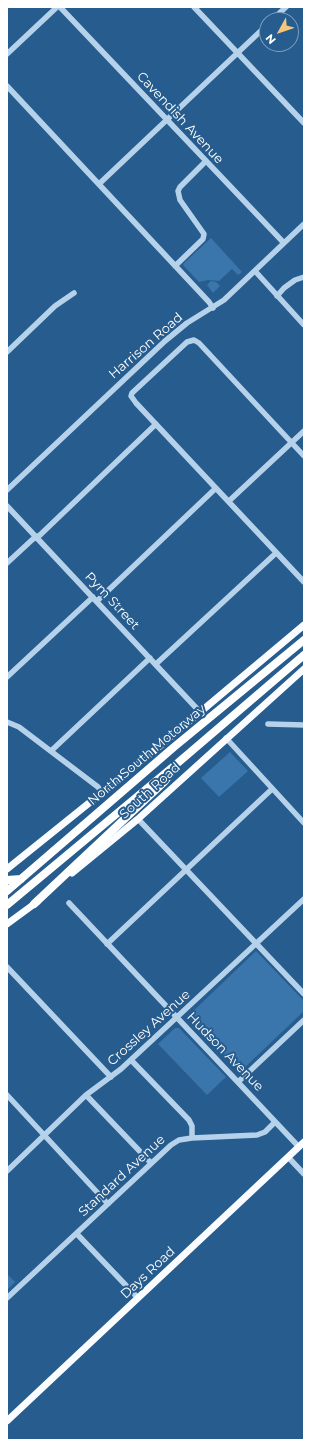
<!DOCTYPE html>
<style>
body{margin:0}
#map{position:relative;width:311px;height:1447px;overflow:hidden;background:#265c8e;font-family:Montserrat,sans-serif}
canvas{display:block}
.frame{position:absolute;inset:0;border:8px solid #fff;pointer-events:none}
.north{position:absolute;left:259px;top:12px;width:40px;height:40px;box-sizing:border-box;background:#265c8e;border:1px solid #7d9dbb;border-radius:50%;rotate:230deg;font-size:11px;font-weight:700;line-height:16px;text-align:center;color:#fff}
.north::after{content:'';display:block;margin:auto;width:14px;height:18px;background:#f5c77a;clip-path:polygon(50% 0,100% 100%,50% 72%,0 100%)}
</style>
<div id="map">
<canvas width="311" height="1447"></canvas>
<div class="frame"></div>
<div class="north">N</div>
</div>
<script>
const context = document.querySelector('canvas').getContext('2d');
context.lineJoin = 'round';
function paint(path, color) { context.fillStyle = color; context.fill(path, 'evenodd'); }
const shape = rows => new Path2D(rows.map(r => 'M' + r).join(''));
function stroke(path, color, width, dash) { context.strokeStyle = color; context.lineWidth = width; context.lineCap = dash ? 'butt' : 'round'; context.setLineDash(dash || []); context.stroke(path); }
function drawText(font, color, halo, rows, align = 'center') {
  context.font = font + ' Montserrat,sans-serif'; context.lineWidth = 4; context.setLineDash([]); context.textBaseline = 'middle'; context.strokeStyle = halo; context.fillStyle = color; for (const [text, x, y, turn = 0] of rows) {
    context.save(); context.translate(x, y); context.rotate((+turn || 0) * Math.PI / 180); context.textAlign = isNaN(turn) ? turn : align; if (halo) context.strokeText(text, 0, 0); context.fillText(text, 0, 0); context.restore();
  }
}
paint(shape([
 [211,238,242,272,238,275,232,269,219,281,208,280,199,282,183,265,184,263],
 [211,281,216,282,220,286,213,293,207,285],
 [230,752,248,771,219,797,201,778],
 [256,951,304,1001,304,1011,240,1072,188,1016],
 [175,1028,179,1028,226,1077,207,1095,158,1044],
 [7,1274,15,1282,7,1290]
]), '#3a76ab');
stroke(shape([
 [60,7,284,243],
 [194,7,304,123],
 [272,20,286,7],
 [7,54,57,7],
 [7,86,209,302,213,308],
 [99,184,267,25],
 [175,266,203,239,204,234,180,200,178,191,180,187,206,161],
 [255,271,304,325],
 [277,296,284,288,295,280,304,277],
 [7,352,55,306,74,293],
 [304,456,199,343,194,340,187,342,132,393,131,396,136,403,304,582],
 [7,490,165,341,187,323,224,300,304,224],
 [229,501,304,431],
 [7,506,200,712],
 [7,563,33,539,40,535,156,424],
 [97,601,216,488],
 [156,664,276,553],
 [7,677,93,597],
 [7,722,19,727,98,787,102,793],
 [268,724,304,725],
 [226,738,304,823],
 [51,751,150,658],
 [138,819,304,994],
 [69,903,299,1147],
 [107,944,272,789],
 [7,967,111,1077],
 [131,1060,189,1120,192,1126,192,1138],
 [238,1082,304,1020],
 [7,1095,108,1204],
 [86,1095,151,1163],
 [288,1157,304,1174],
 [7,1171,86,1095,121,1069,304,899],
 [77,1234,138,1298],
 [7,1298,171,1145,179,1140,192,1138,257,1135,265,1132,275,1122]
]), '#b6d2eb', 5.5);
stroke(shape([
 [7,869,155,750,304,625],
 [72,873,138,819,304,669],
 [7,924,37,902],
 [7,1421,304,1142]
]), '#fafcff', 7);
stroke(shape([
 [7,880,21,879],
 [7,891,174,747,304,640],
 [34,904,165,781,172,771],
 [7,905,180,761,304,655]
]), '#fff', 8);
drawText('13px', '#fff', '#265c8e', [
 ["Cavendish Avenue",180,118,47],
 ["Harrison Road",146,346,-41],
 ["Pym Street",112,601,47],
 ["North South Motorway",147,755,-40],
 ["South Road",150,791,-42],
 ["Crossley Avenue",149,1028,-42],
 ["Hudson Avenue",225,1052,46],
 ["Standard Avenue",122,1176,-43],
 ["Days Road",148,1273,-43]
]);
</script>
